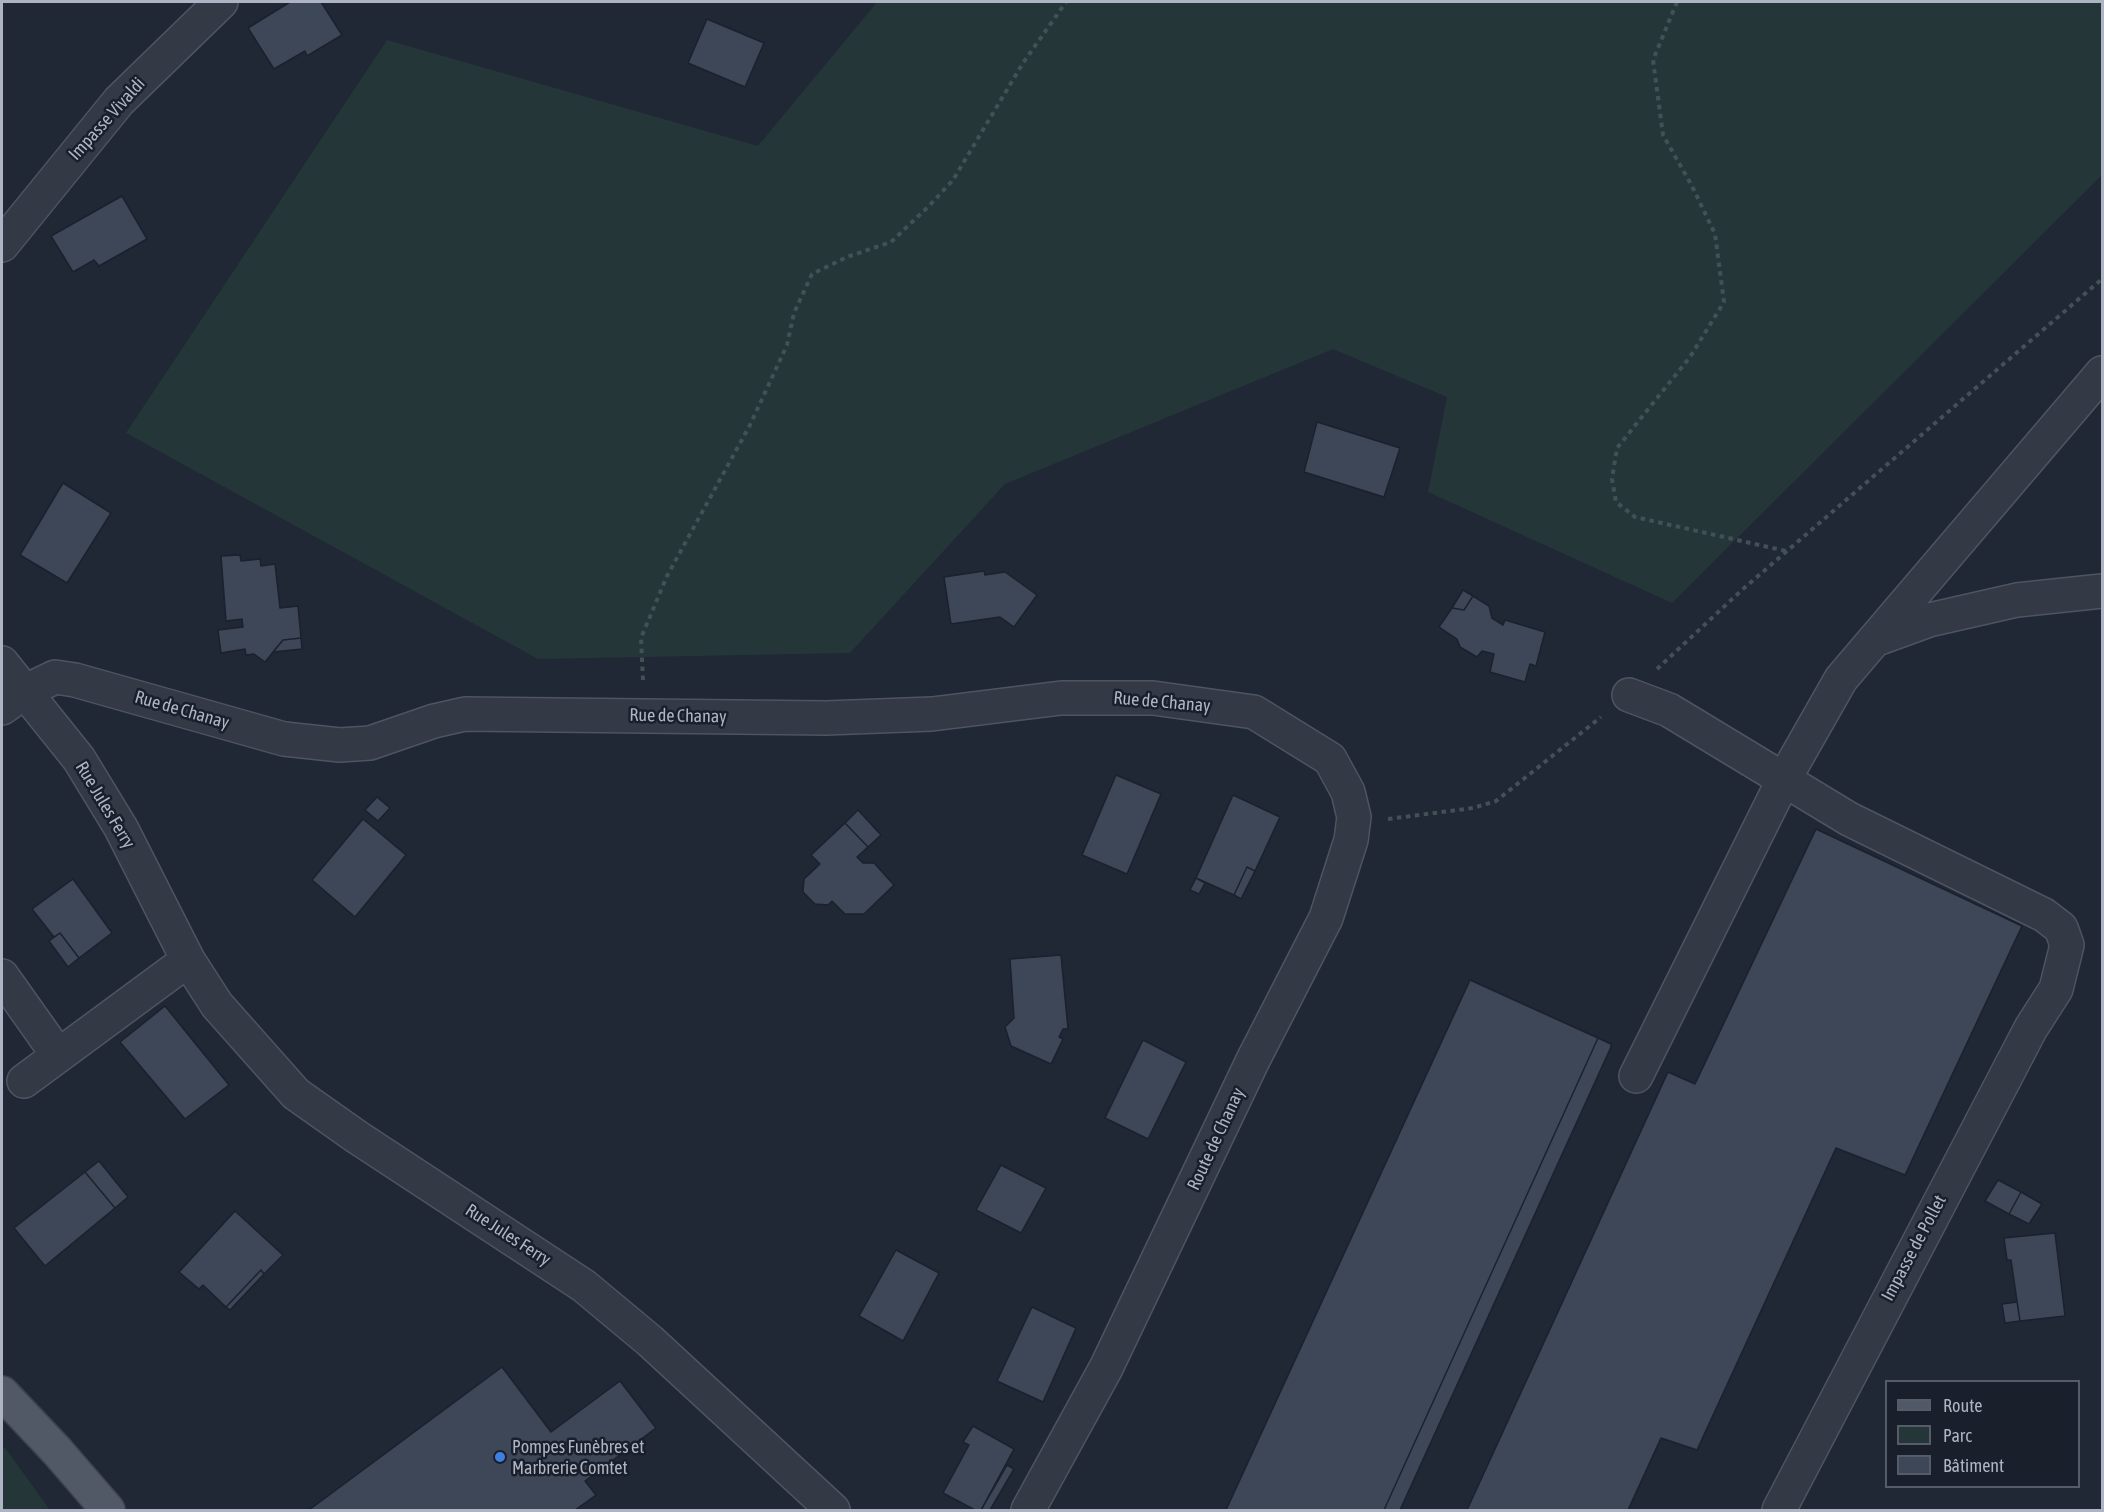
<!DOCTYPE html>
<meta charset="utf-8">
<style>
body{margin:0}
#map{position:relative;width:2104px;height:1512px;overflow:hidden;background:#202735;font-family:"Asap Condensed",sans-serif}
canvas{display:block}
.frame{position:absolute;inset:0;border:3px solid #aeb4c3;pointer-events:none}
.legend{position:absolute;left:1885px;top:1380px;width:195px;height:108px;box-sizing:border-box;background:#191f2b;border:2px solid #555b68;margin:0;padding:8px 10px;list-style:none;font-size:18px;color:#aeb4c3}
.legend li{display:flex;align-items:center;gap:12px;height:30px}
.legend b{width:30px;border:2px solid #555b68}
</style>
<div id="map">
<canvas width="2104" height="1512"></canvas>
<div class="frame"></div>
<ul class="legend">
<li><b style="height:8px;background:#515866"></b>Route</li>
<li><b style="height:16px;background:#253639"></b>Parc</li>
<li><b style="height:16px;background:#3e4758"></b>Bâtiment</li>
</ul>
</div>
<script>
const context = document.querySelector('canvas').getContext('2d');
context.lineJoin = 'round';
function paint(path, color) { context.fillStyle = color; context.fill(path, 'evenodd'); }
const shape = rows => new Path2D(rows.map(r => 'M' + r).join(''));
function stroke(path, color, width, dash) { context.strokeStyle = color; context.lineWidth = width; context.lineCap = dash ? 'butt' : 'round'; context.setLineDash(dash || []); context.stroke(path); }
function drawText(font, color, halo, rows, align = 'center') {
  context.font = font + ' "Asap Condensed",sans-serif'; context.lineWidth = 5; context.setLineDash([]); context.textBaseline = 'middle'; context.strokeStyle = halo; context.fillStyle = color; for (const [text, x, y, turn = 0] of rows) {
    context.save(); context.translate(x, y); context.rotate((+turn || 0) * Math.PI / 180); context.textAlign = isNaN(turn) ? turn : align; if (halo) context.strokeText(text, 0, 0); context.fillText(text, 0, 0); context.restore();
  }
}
paint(shape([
 [877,2,2102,2,2102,175,1672,603,1428,492,1447,397,1333,349,1005,484,850,653,538,659,126,433,387,40,758,146],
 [2,1446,6,1449,50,1510,2,1510]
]), '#253639');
const building = shape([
 [290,2,321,2,342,35,307,56,305,51,274,69,248,28,290,2],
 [707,19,764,43,745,87,688,63,707,19],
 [122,196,147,239,99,266,94,260,73,272,51,236,122,196],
 [1317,422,1400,448,1384,497,1304,472,1317,422],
 [63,483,111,513,67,583,20,555,63,483],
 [240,555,241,561,260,559,261,566,275,564,280,608,298,606,301,638,283,640,265,662,254,654,246,655,245,649,221,653,218,630,243,627,242,619,226,621,221,556,240,555],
 [984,571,985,575,1005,572,1037,595,1014,627,1000,617,951,624,944,577,984,571],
 [1463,590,1473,596,1464,610,1452,608,1463,590],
 [1473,596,1489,606,1492,618,1503,625,1505,620,1545,632,1536,666,1530,664,1525,682,1490,672,1494,654,1482,651,1477,657,1460,647,1457,639,1439,627,1452,608,1464,610,1473,596],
 [301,638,302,649,273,652,283,640,301,638],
 [1116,775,1161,794,1127,874,1082,855,1116,775],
 [1233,795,1280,817,1255,871,1247,867,1234,895,1196,878,1233,795],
 [377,797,390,808,378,821,365,810,377,797],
 [858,810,881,835,868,847,845,823,858,810],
 [363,819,406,855,355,917,312,880,363,819],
 [845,823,868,847,857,857,863,863,874,863,894,885,864,914,845,914,832,901,828,905,815,904,803,892,804,879,820,864,811,855,845,823],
 [1816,829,2022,926,1905,1175,1836,1148,1697,1450,1661,1438,1628,1510,1467,1510,1668,1072,1695,1084,1816,829],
 [1247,867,1255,871,1241,899,1234,895,1247,867],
 [1196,878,1205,883,1199,894,1190,890,1196,878],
 [73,879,112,933,79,958,60,933,54,937,32,909,73,879],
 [60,933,79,958,68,967,49,941,60,933],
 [1061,955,1068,1029,1063,1029,1059,1037,1063,1039,1051,1064,1011,1046,1005,1027,1014,1018,1010,959,1061,955],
 [1470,980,1598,1038,1384,1510,1226,1510,1470,980],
 [165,1006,229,1085,185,1119,120,1042,165,1006],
 [1598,1038,1611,1044,1611,1047,1400,1510,1384,1510,1598,1038],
 [1143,1040,1186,1062,1148,1139,1105,1118,1143,1040],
 [99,1161,128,1197,115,1208,85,1172,99,1161],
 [1001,1165,1046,1188,1021,1233,976,1210,1001,1165],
 [85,1172,115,1208,45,1266,14,1228,85,1172],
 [1998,1180,2021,1192,2009,1214,1985,1201,1998,1180],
 [2021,1192,2042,1204,2029,1224,2009,1214,2021,1192],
 [235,1211,283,1255,264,1274,261,1270,226,1307,203,1285,199,1289,179,1272,235,1211],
 [2055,1233,2065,1316,2020,1321,2011,1260,2007,1260,2004,1238,2055,1233],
 [896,1250,939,1273,903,1341,859,1316,896,1250],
 [261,1270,264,1274,230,1310,226,1307,261,1270],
 [2017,1302,2020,1321,2005,1323,2002,1304,2017,1302],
 [1032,1307,1076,1328,1043,1402,997,1381,1032,1307],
 [502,1367,551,1432,620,1381,656,1428,585,1481,596,1495,575,1510,309,1510,502,1367],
 [973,1426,1014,1449,981,1510,975,1510,943,1493,969,1445,963,1442,973,1426],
 [1007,1465,1014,1469,990,1510,981,1510,1007,1465]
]);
paint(building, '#3e4758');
stroke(building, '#1b212d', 1.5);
const minor = shape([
 [2,245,119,101,221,2],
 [1874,640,1929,620,2017,600,2102,591],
 [2,663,79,759,121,828,188,960,217,1005,296,1094,357,1137,584,1286,650,1341,833,1510],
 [1629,695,1669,710,1849,819,2044,915,2061,928,2067,945,2056,989,2031,1028,1779,1510],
 [2,708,26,691,55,677,75,680,284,739,340,745,370,743,434,721,465,714,826,718,932,714,1061,698,1153,698,1254,712,1330,759,1348,792,1354,817,1351,840,1326,918,1253,1060,1106,1368,1028,1510],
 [2,976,58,1055],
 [1636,1076,1783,781,1841,679,2102,373],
 [24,1081,188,960]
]);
const major = shape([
 [2,1393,57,1451,108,1510]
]);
stroke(minor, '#4e5461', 36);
stroke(major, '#3d4350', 36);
stroke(shape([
 [1677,2,1653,60,1663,135,1692,186,1715,234,1724,302,1690,357,1617,448,1612,479,1616,502,1635,517,1786,551],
 [1657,669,1743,589,2102,279],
 [643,680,641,638,667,576,750,425,787,345,794,313,812,274,847,257,891,242,929,206,953,180,1023,63,1066,2],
 [1388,819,1473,808,1496,801,1601,717]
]), '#425156', 4, [4.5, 4.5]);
stroke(minor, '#343946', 33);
stroke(major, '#515866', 33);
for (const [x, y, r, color] of [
 [500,1457,6,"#3f7fe0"]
]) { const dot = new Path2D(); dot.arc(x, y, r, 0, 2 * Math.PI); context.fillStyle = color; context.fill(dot); stroke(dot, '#191f2b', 2); }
drawText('18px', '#aeb4c3', '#191f2b', [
 ["Impasse Vivaldi",107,119,-48],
 ["Rue de Chanay",1162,702,5],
 ["Rue de Chanay",182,710,16],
 ["Rue de Chanay",678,716,1],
 ["Rue Jules Ferry",105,805,59],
 ["Route de Chanay",1216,1139,-65],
 ["Rue Jules Ferry",508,1235,33],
 ["Impasse de Pollet",1914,1248,-62]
]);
drawText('18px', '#aeb4c3', '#191f2b', [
 ["Pompes Funèbres et",512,1447],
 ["Marbrerie Comtet",512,1468]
], 'left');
</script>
